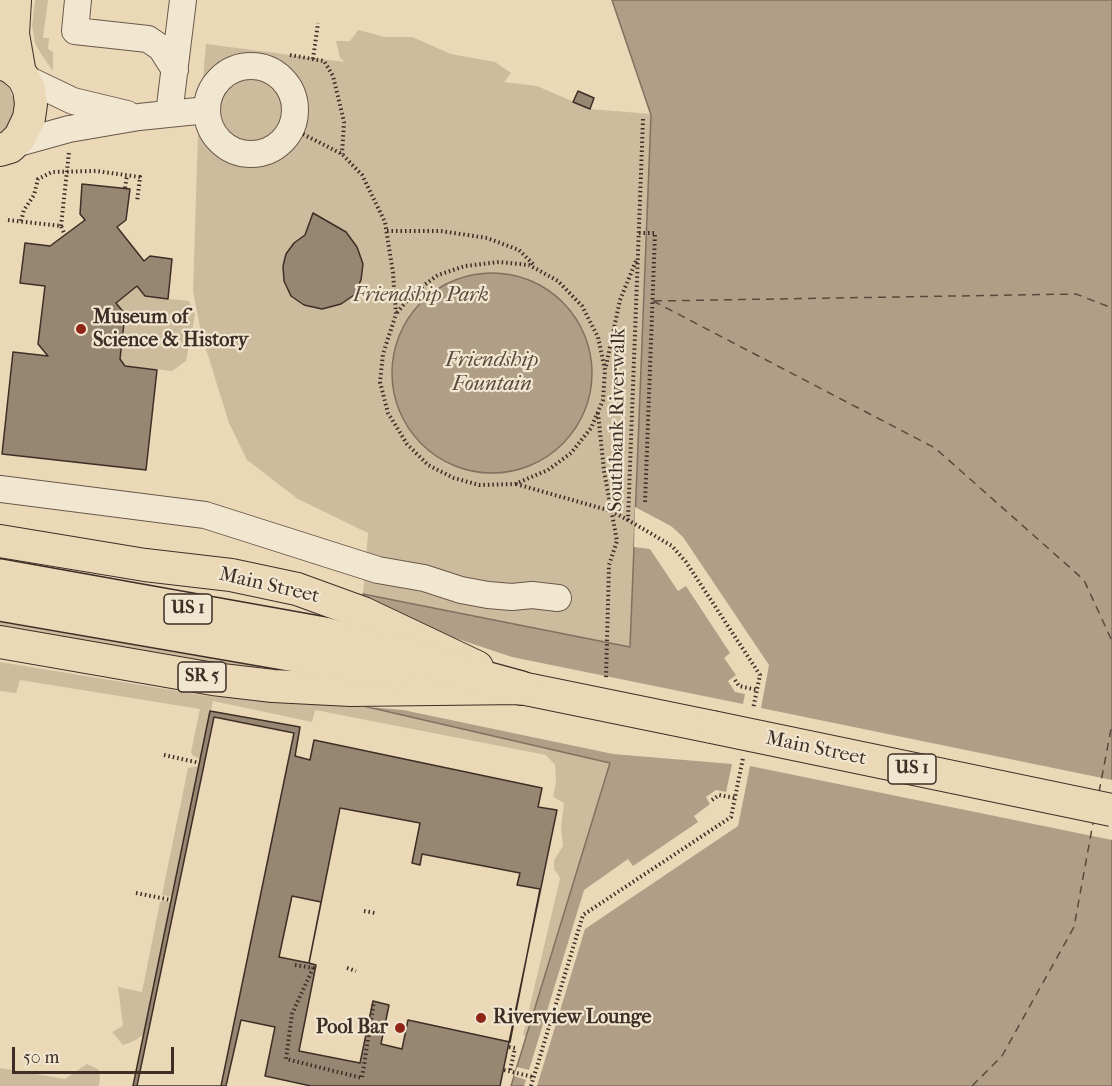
<!DOCTYPE html>
<style>
body{margin:0}
#map{position:relative;width:1112px;height:1086px;overflow:hidden;background:#ead8b7;font-family:"IM FELL French Canon",serif}
canvas{display:block}
.scale{position:absolute;left:12px;top:1047px;width:162px;height:27px;box-sizing:border-box;border:3px solid #3e2e26;border-top:0;padding-left:8px;font-size:18px;line-height:21px;white-space:nowrap;color:#3e2e26;-webkit-text-stroke:4px #f1e6d0;paint-order:stroke}
</style>
<div id="map">
<canvas width="1112" height="1086"></canvas>
<div class="scale">50 m</div>
</div>
<script>
const context = document.querySelector('canvas').getContext('2d');
context.lineJoin = 'round';
function paint(path, color) { context.fillStyle = color; context.fill(path, 'evenodd'); }
const shape = rows => new Path2D(rows.map(r => 'M' + r).join(''));
function stroke(path, color, width, dash) { context.strokeStyle = color; context.lineWidth = width; context.lineCap = dash ? 'butt' : 'round'; context.setLineDash(dash || []); context.stroke(path); }
function drawText(font, color, halo, rows, align = 'center') {
  context.font = font + ' "IM FELL French Canon",serif'; context.lineWidth = 4.5; context.setLineDash([]); context.textBaseline = 'middle'; context.strokeStyle = halo; context.fillStyle = color; for (const [text, x, y, turn = 0] of rows) {
    context.save(); context.translate(x, y); context.rotate((+turn || 0) * Math.PI / 180); context.textAlign = isNaN(turn) ? turn : align; if (halo) context.strokeText(text, 0, 0); context.fillText(text, 0, 0); context.restore();
  }
}
paint(shape([
 [35,0,48,0,43,38,49,38,48,49,53,52,53,71,41,54,35,43,32,26],
 [358,30,385,37,412,37,451,54,495,62,511,73,504,82,537,86,590,109,651,114,630,647,363,594,368,533,298,499,247,460,229,423,201,333,193,291,198,135,206,44,345,62,340,58,336,41,350,41],
 [0,80,9,88,15,103,14,118,0,139],
 [137,286,168,299,189,301,195,315,186,361,172,371,125,366,120,359,116,303],
 [0,622,289,670,287,679,0,634],
 [0,662,208,696,327,703,346,702,610,763,526,1036,523,1035,560,879,558,874,554,870,554,860,563,846,561,828,564,803,553,797,556,782,555,765,546,755,315,710,312,722,213,701,200,759,193,756,191,752,200,709,20,680,16,693,0,691],
 [199,766,171,897,162,895,188,768],
 [163,901,171,902,143,1035,134,1041,123,1045,112,1032,123,1026,118,987,142,992,160,902],
 [87,1064,98,1069,100,1075,99,1086,0,1086,0,1068,65,1079]
]), '#cdbb9e');
const water = shape([
 [612,0,1112,0,1112,1086,511,1086,610,763,346,702,363,594,630,647,651,115,612,0],
 '392 373a100 100 0 1 1 200 0a100 100 0 1 1-200 0Z'
]);
paint(water, '#b09e86');
stroke(water, '#827160', 1.5);
paint(shape([
 [635,507,671,526,683,537,769,665,761,708,1112,780,1112,840,750,766,738,826,585,929,537,1086,524,1086,526,1080,514,1076,517,1067,529,1070,584,890,628,859,633,866,698,822,694,816,710,804,706,797,716,790,726,792,732,764,613,754,403,710,345,705,343,702,360,595,446,635,512,657,743,704,745,694,735,692,728,681,736,675,724,658,730,653,686,586,678,591,650,549,634,547]
]), '#ead8b7');
stroke(shape([
 [653,301,935,448,1084,580,1112,641],
 [654,301,1076,294,1112,308],
 [1099,792,1112,724],
 [972,1086,1002,1056,1074,927,1093,823]
]), '#5a4a3e', 1.5, [8, 6]);
const building = shape([
 [578,91,594,98,590,109,573,102,578,91],
 [82,184,130,189,126,220,117,227,144,261,150,256,172,259,168,299,145,296,137,286,116,303,125,314,120,359,125,366,157,370,146,470,2,454,13,352,48,356,38,344,45,286,20,283,25,243,50,246,85,220,80,214,82,184],
 [313,213,346,232,357,247,363,264,361,280,354,295,341,304,322,309,304,305,291,296,284,281,283,266,286,254,294,243,305,235,313,213],
 [210,711,300,727,295,756,310,760,314,740,542,788,538,807,557,810,500,1086,311,1086,265,1076,275,1027,241,1020,226,1086,133,1086,210,711],
 [214,717,294,733,221,1086,137,1086,214,717],
 [340,808,420,823,412,863,420,865,422,854,520,873,517,885,540,889,510,1042,408,1020,402,1049,381,1044,389,1005,373,1001,360,1063,299,1051,316,965,309,963,340,808],
 [292,896,321,902,309,963,279,957,292,896]
]);
paint(building, '#978671');
stroke(building, '#3e2e26', 1.5);
const minor = shape([
 [78,0,75,31,148,39,161,48,175,70],
 '207 110a44 44 0 1 1 88 0a44 44 0 1 1-88 0Z',
 [23,77,73,101,127,114],
 [169,114,183,0],
 [15,144,69,129,139,117,207,110],
 [0,489,205,515,378,570,424,578,461,590,488,595,512,597,532,595,558,598]
]);
const major = shape([
 [15,0,13,34,20,74],
 [0,63,11,67,23,77,29,89,31,104,29,118,20,137,10,147,0,150],
 [0,541,145,565,231,575,297,589,363,613,477,667],
 [0,642,213,679,273,686,351,690,521,688,712,727]
]);
const highway = shape([
 [0,576,324,634,521,688],
 [0,604,400,673]
]);
stroke(minor, '#69584a', 28);
stroke(major, '#3e2e26', 34);
stroke(highway, '#3e2e26', 36);
stroke(shape([
 [290,55,324,61,333,76,344,122,342,154],
 [313,59,318,23],
 [643,119,628,520,672,546,686,562,760,675,753,709],
 [291,128,342,154,362,175,385,222,393,273,396,314,383,354,380,382,388,413,407,444,428,465,454,478,479,485,515,484,548,470,571,453,591,428,603,400,605,370,598,337,582,306,558,281,529,265,499,262,465,266,438,275,413,293,396,314],
 [125,188,127,175],
 [8,220,61,226,65,235],
 [21,221,24,210,34,195,38,179,52,172,96,171,140,177,137,202],
 [61,226,69,152],
 [387,231,441,231,487,238,519,250,535,266],
 [639,233,655,233,645,503],
 [606,366,620,300,636,261],
 [598,413,604,471,617,541,609,565,606,678],
 [516,484,611,511,628,520],
 [735,680,739,686,757,690],
 [164,755,200,763],
 [712,800,719,795,735,798],
 [136,893,171,900],
 [364,911,375,913],
 [295,965,313,968,292,1014,286,1059,362,1078,374,1001],
 [347,968,356,971],
 [509,1047,515,1048,510,1071],
 [504,1070,533,1077],
 [531,1086,583,915,731,817,743,758]
]), '#3e2e26', 4, [1.5, 3]);
stroke(minor, '#f1e6d0', 26);
stroke(major, '#ead8b7', 32);
stroke(highway, '#ead8b7', 33);
const majorBridge = shape([
 [712,727,1112,810]
]);
stroke(majorBridge, '#3e2e26', 34, []);
stroke(majorBridge, '#ead8b7', 32);
for (const [x, y, r, color] of [
 [81,329,6,"#8f2418"],
 [481,1018,6,"#8f2418"],
 [400,1028,6,"#8f2418"]
]) { const dot = new Path2D(); dot.arc(x, y, r, 0, 2 * Math.PI); context.fillStyle = color; context.fill(dot); stroke(dot, '#f1e6d0', 2); }
for (const [x, y, w] of [
 [188,609,48],
 [202,677,48],
 [912,769,48]
]) { const box = new Path2D(); box.roundRect(x - w / 2, y - 15, w, 30, 4.5); context.fillStyle = '#f1e6d0'; context.fill(box); stroke(box, '#3e2e26', 1.5); }
drawText('bold 18px', '#3e2e26', null, [
 ["US 1",188,609],
 ["SR 5",202,677],
 ["US 1",912,769]
]);
drawText('italic 20px', '#5b4a3e', '#f1e6d0', [
 ["Friendship Park",421,296]
]);
drawText('bold 20px', '#3e2e26', '#f1e6d0', [
 ["Museum of",93,318],
 ["Science & History",93,341],
 ["Riverview Lounge",493,1018],
 ["Pool Bar",388,1028,"right"]
], 'left');
drawText('20px', '#3e2e26', '#f1e6d0', [
 ["Southbank Riverwalk",618,420,-89],
 ["Main Street",269,586,13],
 ["Main Street",816,749,12]
]);
drawText('italic 21px', '#5a4a3e', '#f1e6d0', [
 ["Friendship",492,361],
 ["Fountain",492,385]
]);
</script>
